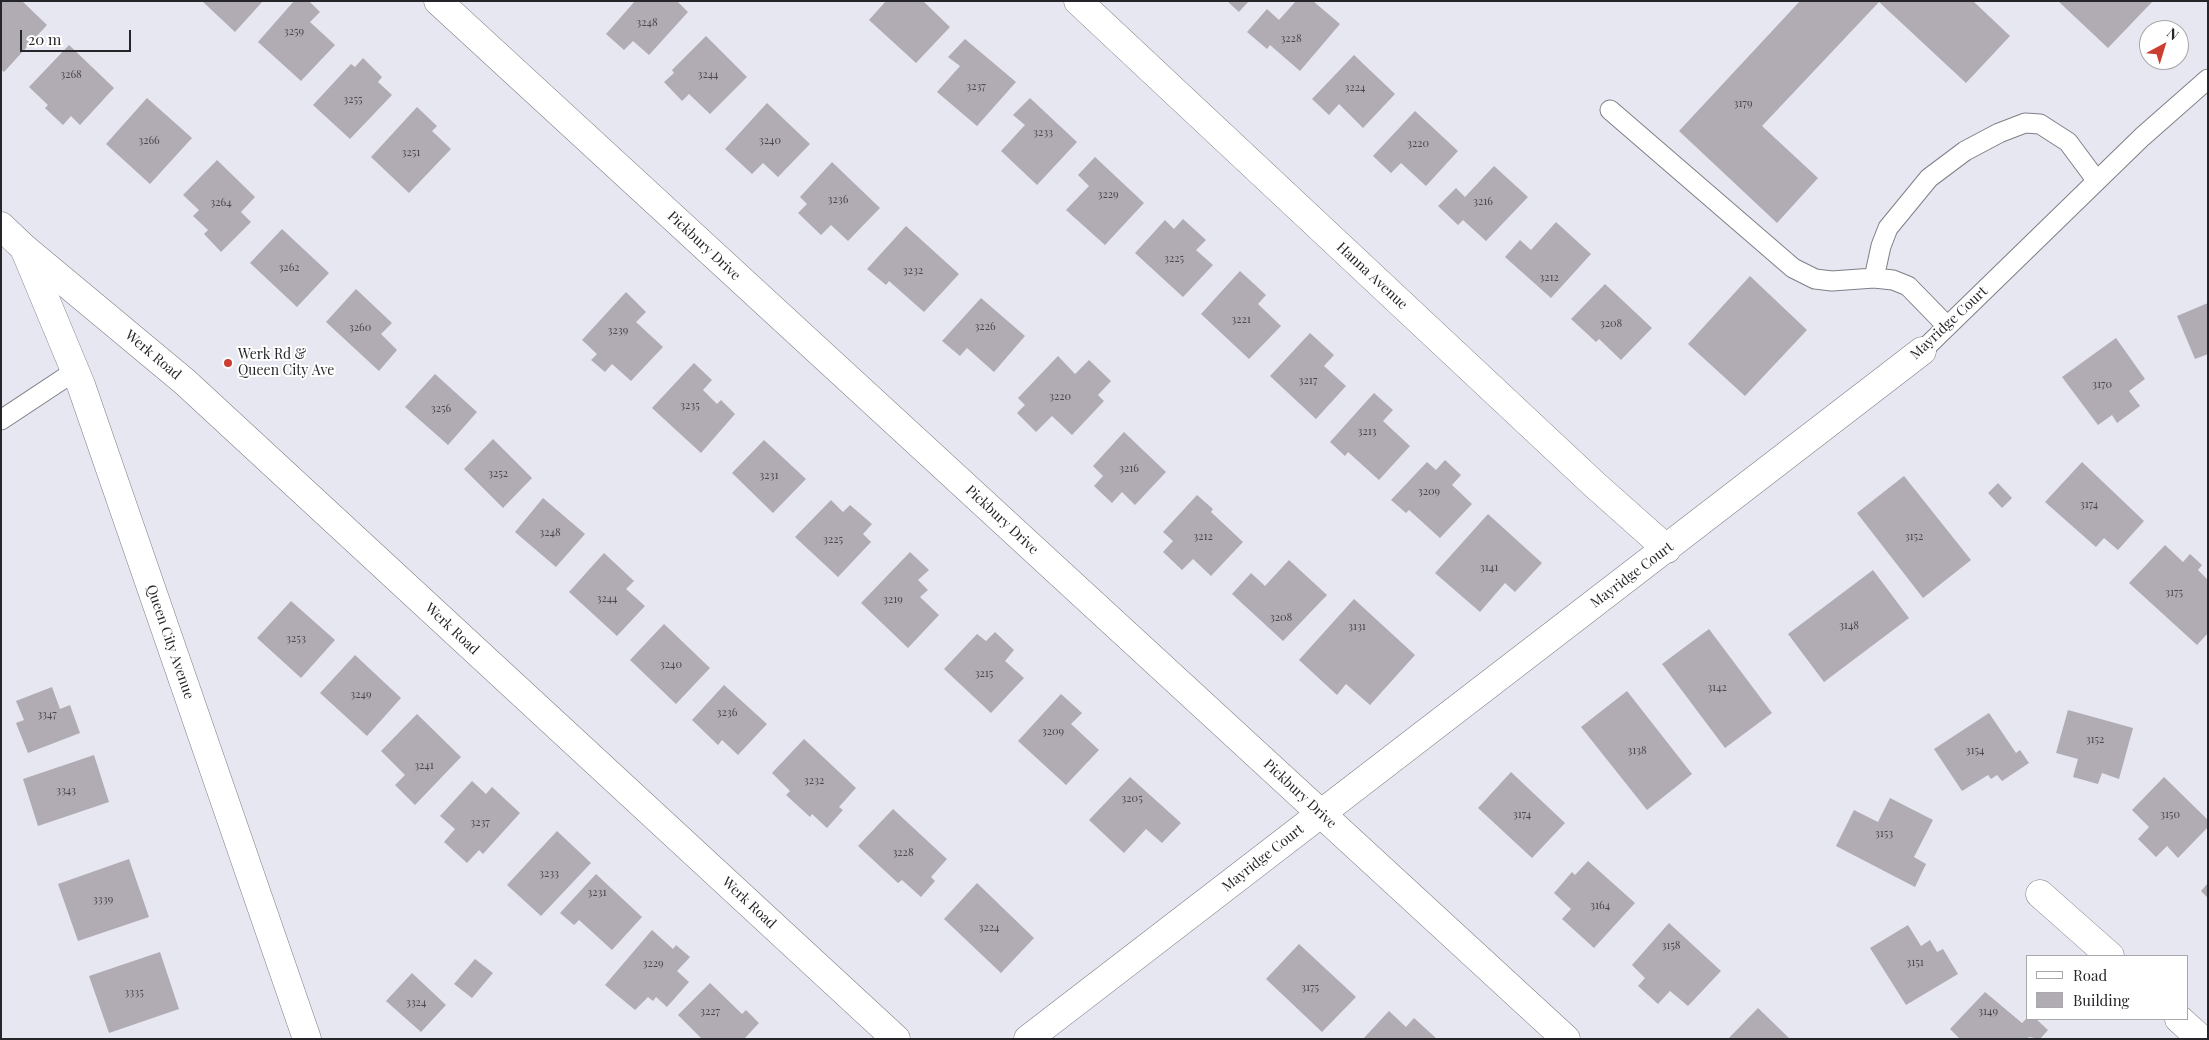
<!DOCTYPE html>
<style>
body{margin:0}
#map{position:relative;width:2209px;height:1040px;overflow:hidden;background:#e7e7f1;font-family:"Playfair Display",serif}
canvas{display:block}
.frame{position:absolute;inset:0;border:2px solid #26262a;pointer-events:none}
.legend{position:absolute;left:2026px;top:955px;width:162px;height:65px;box-sizing:border-box;background:#fff;border:1px solid #a8a8aa;margin:0;padding:6px 9px;list-style:none;font-size:15px;color:#26262a}
.legend li{display:flex;align-items:center;gap:10px;height:25px}
.legend b{width:25px;border:1px solid #a8a8aa}
.north{position:absolute;left:2139px;top:20px;width:50px;height:50px;box-sizing:border-box;background:#fff;border:1px solid #a8a8aa;border-radius:50%;rotate:39deg;font-size:14px;font-weight:700;line-height:20px;text-align:center;color:#26262a}
.north::after{content:'';display:block;margin:auto;width:18px;height:22px;background:#cc3e31;clip-path:polygon(50% 0,100% 100%,50% 72%,0 100%)}
.scale{position:absolute;left:20px;top:30px;width:111px;height:22px;box-sizing:border-box;border:2px solid #26262a;border-top:0;padding-left:6px;font-size:15px;line-height:18px;white-space:nowrap;color:#26262a;-webkit-text-stroke:4px #fff;paint-order:stroke}
</style>
<div id="map">
<canvas width="2209" height="1040"></canvas>
<div class="frame"></div>
<ul class="legend">
<li><b style="height:6px;background:#fff"></b>Road</li>
<li><b style="height:14px;background:#b1abb3"></b>Building</li>
</ul>
<div class="north">N</div>
<div class="scale">20 m</div>
</div>
<script>
const context = document.querySelector('canvas').getContext('2d');
context.lineJoin = 'round';
function paint(path, color) { context.fillStyle = color; context.fill(path, 'evenodd'); }
const shape = rows => new Path2D(rows.map(r => 'M' + r).join(''));
function stroke(path, color, width, dash) { context.strokeStyle = color; context.lineWidth = width; context.lineCap = dash ? 'butt' : 'round'; context.setLineDash(dash || []); context.stroke(path); }
function drawText(font, color, halo, rows, align = 'center') {
  context.font = font + ' "Playfair Display",serif'; context.lineWidth = 4; context.setLineDash([]); context.textBaseline = 'middle'; context.strokeStyle = halo; context.fillStyle = color; for (const [text, x, y, turn = 0] of rows) {
    context.save(); context.translate(x, y); context.rotate((+turn || 0) * Math.PI / 180); context.textAlign = isNaN(turn) ? turn : align; if (halo) context.strokeText(text, 0, 0); context.fillText(text, 0, 0); context.restore();
  }
}
paint(shape([
 [1,1,22,1,47,25,4,72,1,69],
 [202,1,263,1,235,32],
 [294,1,309,1,320,12,310,22,335,45,301,81,258,42],
 [635,1,677,1,688,12,649,55,633,41,624,50,606,34],
 [886,1,923,1,950,27,916,63,869,20],
 [1227,1,1249,1,1239,12],
 [1296,1,1313,1,1340,24,1300,71,1270,45,1267,49,1247,32,1267,9,1279,20],
 [1800,1,1973,1,2010,36,1966,83,1879,2,1762,126,1818,178,1777,223,1679,131],
 [2058,1,2153,1,2108,48],
 [706,36,747,77,710,114,689,94,682,101,664,82,674,73,672,70],
 [965,39,1016,82,977,126,937,92,960,66,948,57],
 [69,45,114,88,80,125,71,116,63,125,45,108,48,105,29,87],
 [1354,55,1395,94,1363,128,1339,104,1329,115,1312,99],
 [363,58,382,77,378,82,392,95,350,139,313,105,351,64,355,67],
 [147,98,192,138,150,184,106,144],
 [1030,98,1077,142,1037,185,1001,151,1025,125,1013,115],
 [767,103,810,144,778,177,763,163,752,174,725,149],
 [417,107,437,126,432,131,451,149,409,193,371,157],
 [1415,111,1458,151,1426,186,1401,163,1391,173,1373,156],
 [1095,157,1144,203,1105,245,1066,210,1089,186,1078,175],
 [217,160,255,197,241,212,251,222,221,252,204,234,208,230,193,216,199,210,183,195],
 [832,162,880,208,848,241,831,225,821,235,798,213,807,204,800,197],
 [1494,166,1528,197,1486,241,1463,220,1458,225,1438,206,1456,188,1465,197],
 [1183,219,1206,240,1196,250,1213,265,1183,297,1135,253,1165,220,1174,229],
 [1556,222,1591,254,1551,298,1505,257,1520,240,1531,250],
 [906,226,959,274,924,312,889,281,886,285,867,269],
 [282,229,329,273,297,307,250,263],
 [1240,271,1266,295,1258,304,1281,326,1249,359,1201,314],
 [1750,276,1807,330,1745,396,1688,344],
 [1605,284,1652,328,1621,360,1599,339,1596,342,1571,319],
 [356,289,392,323,381,334,397,350,379,371,326,322],
 [626,292,646,312,636,322,663,347,631,381,612,364,605,372,591,360,597,354,582,340],
 [981,298,1025,336,994,372,967,348,960,356,942,341],
 [2208,303,2208,354,2195,359,2177,316],
 [1310,333,1334,355,1324,366,1346,386,1316,419,1270,376],
 [2116,338,2145,379,2129,391,2140,406,2117,423,2112,415,2098,425,2062,377],
 [1058,356,1075,374,1089,360,1111,381,1098,395,1104,401,1072,435,1052,416,1036,432,1017,413,1025,405,1018,398],
 [694,363,712,380,703,390,717,404,721,400,735,414,701,453,652,408],
 [435,374,477,412,448,445,405,407],
 [1374,393,1393,410,1383,421,1410,446,1379,480,1348,452,1345,456,1330,442],
 [1124,432,1166,472,1135,505,1122,492,1112,503,1094,486,1103,476,1093,466],
 [493,439,532,478,503,508,464,469],
 [764,440,806,479,773,513,732,473],
 [1445,460,1461,475,1452,485,1472,504,1440,538,1409,510,1406,513,1391,500,1427,462,1436,470],
 [2082,462,2144,521,2118,550,2104,538,2096,547,2045,502],
 [1904,476,1971,560,1923,598,1857,513],
 [1998,483,2012,498,2002,508,1988,493],
 [1197,495,1213,509,1211,512,1243,542,1211,576,1193,559,1182,570,1163,552,1173,541,1163,532],
 [543,498,585,534,556,567,515,532],
 [831,500,843,512,850,505,872,524,863,534,871,542,838,577,795,537],
 [1488,514,1542,563,1515,592,1505,583,1480,612,1435,573],
 [2165,545,2183,562,2190,554,2202,565,2198,570,2208,580,2208,633,2197,645,2129,583],
 [910,552,929,570,918,580,928,590,920,597,939,615,908,648,861,603],
 [604,553,634,581,626,589,645,606,617,636,569,592],
 [1289,560,1327,595,1283,641,1232,594,1251,573,1265,586],
 [1873,570,1909,618,1824,682,1788,634],
 [1354,599,1415,655,1370,705,1346,684,1337,695,1299,660],
 [291,601,335,640,301,678,257,638],
 [664,624,710,668,676,704,630,660],
 [1709,629,1772,713,1725,748,1662,664],
 [995,632,1014,650,1005,661,1024,678,991,713,944,669,977,634,986,641],
 [355,655,401,698,367,736,320,693],
 [724,685,767,724,738,755,722,740,718,745,692,720],
 [52,687,60,709,70,705,80,733,28,753,16,723,24,720,16,701],
 [1627,691,1692,774,1647,810,1581,727],
 [1061,694,1082,713,1071,724,1099,750,1066,785,1018,741],
 [2068,710,2133,728,2119,779,2102,773,2098,784,2073,777,2078,759,2056,753],
 [1989,713,2016,753,2020,750,2029,763,2002,781,1997,775,1991,779,1988,775,1962,791,1934,749],
 [417,714,461,757,415,805,395,785,405,775,381,751],
 [804,739,856,788,839,807,843,810,827,828,812,814,810,817,786,795,790,791,772,773],
 [94,755,109,802,38,826,23,779],
 [1511,772,1565,823,1532,858,1478,808],
 [1130,777,1181,823,1162,843,1146,829,1124,853,1089,820],
 [2164,777,2208,820,2208,827,2178,858,2167,846,2156,857,2138,839,2149,827,2132,810],
 [472,781,486,794,492,787,520,813,483,854,479,850,467,863,444,842,455,829,440,816],
 [1890,798,1933,820,1914,857,1926,864,1915,887,1836,846,1854,810,1878,822],
 [893,809,947,859,931,877,935,881,921,897,902,880,898,883,858,846],
 [557,831,591,863,541,916,507,885],
 [129,859,149,917,78,941,58,884],
 [1588,861,1635,903,1594,948,1562,919,1571,909,1554,893,1572,872,1575,875],
 [596,874,642,917,612,950,579,920,574,925,560,913],
 [977,883,1034,938,1001,973,944,919],
 [2208,883,2208,898,2201,891],
 [1669,923,1721,971,1688,1006,1670,991,1658,1004,1638,986,1645,978,1632,965],
 [1908,925,1921,946,1930,940,1937,952,1943,949,1958,974,1906,1005,1870,948],
 [652,930,673,949,676,945,690,957,677,971,689,982,667,1007,656,997,653,1001,648,997,635,1010,605,985],
 [1299,944,1356,997,1322,1032,1266,979],
 [160,952,179,1009,109,1033,89,976],
 [475,959,493,973,472,998,454,984],
 [412,973,446,1005,421,1032,386,1001],
 [710,983,742,1014,746,1010,759,1023,744,1039,702,1039,678,1015],
 [1985,992,2022,1023,2028,1017,2036,1019,2048,1030,2040,1039,2029,1037,2027,1039,1960,1039,1950,1029],
 [1758,1008,1790,1039,1728,1039],
 [1389,1011,1406,1027,1414,1018,1437,1039,1363,1039]
]), '#b1abb3');
const service = shape([
 [1610,110,1793,268,1815,279,1832,281,1874,278,1893,280,1908,286,1947,326],
 [1874,278,1881,246,1888,228,1929,178,1965,151,1999,133,2025,123,2040,124,2068,142,2097,181],
 [1922,351,2142,137,2208,79],
 [1,420,75,371]
]);
const minor = shape([
 [438,1,1566,1039],
 [1078,1,1595,485,1667,549],
 [2040,894,2110,956],
 [2179,1019,2201,1039],
 [1028,1039,1922,351]
]);
const tertiary = shape([
 [24,248,185,382,896,1039]
]);
const secondary = shape([
 [1,226,24,248,81,385,307,1039]
]);
stroke(service, '#7f7f88', 21);
stroke(minor, '#7f7f88', 29);
stroke(tertiary, '#7f7f88', 29);
stroke(secondary, '#7f7f88', 29);
stroke(service, '#fff', 19);
stroke(minor, '#fff', 28);
stroke(tertiary, '#fff', 28);
stroke(secondary, '#fff', 28);
for (const [x, y, r, color] of [
 [228,363,5,"#cc3e31"]
]) { const dot = new Path2D(); dot.arc(x, y, r, 0, 2 * Math.PI); context.fillStyle = color; context.fill(dot); stroke(dot, '#fff', 2); }
drawText('11px', '#49474c', null, [
 ["3248",647,23],
 ["3259",294,32],
 ["3228",1291,39],
 ["3268",71,75],
 ["3244",708,75],
 ["3237",976,87],
 ["3224",1355,88],
 ["3255",353,100],
 ["3179",1743,104],
 ["3233",1043,133],
 ["3266",149,141],
 ["3240",770,141],
 ["3220",1418,144],
 ["3251",411,153],
 ["3229",1108,195],
 ["3236",838,200],
 ["3216",1483,202],
 ["3264",221,203],
 ["3225",1174,259],
 ["3262",289,268],
 ["3232",913,271],
 ["3212",1549,278],
 ["3221",1241,320],
 ["3208",1611,324],
 ["3226",985,327],
 ["3260",360,328],
 ["3239",618,331],
 ["3217",1308,381],
 ["3170",2102,385],
 ["3220",1060,397],
 ["3235",690,406],
 ["3256",441,409],
 ["3213",1367,432],
 ["3216",1129,469],
 ["3252",498,474],
 ["3231",769,476],
 ["3209",1429,492],
 ["3174",2089,505],
 ["3248",550,533],
 ["3212",1203,537],
 ["3152",1914,537],
 ["3225",833,540],
 ["3141",1489,568],
 ["3175",2174,593],
 ["3244",607,599],
 ["3219",893,600],
 ["3208",1281,618],
 ["3148",1849,626],
 ["3131",1357,627],
 ["3253",296,639],
 ["3240",671,665],
 ["3215",984,674],
 ["3142",1717,688],
 ["3249",361,695],
 ["3236",727,713],
 ["3347",47,715],
 ["3209",1053,732],
 ["3152",2095,740],
 ["3138",1637,751],
 ["3154",1975,751],
 ["3241",424,766],
 ["3232",814,781],
 ["3343",66,791],
 ["3205",1132,799],
 ["3174",1522,815],
 ["3150",2170,815],
 ["3237",480,823],
 ["3153",1884,834],
 ["3228",903,853],
 ["3233",549,874],
 ["3231",597,893],
 ["3339",103,900],
 ["3164",1600,906],
 ["3224",989,928],
 ["3158",1671,946],
 ["3151",1915,963],
 ["3229",653,964],
 ["3175",1310,988],
 ["3335",134,993],
 ["3324",416,1003],
 ["3227",710,1012],
 ["3149",1988,1012]
]);
drawText('14px', '#26262a', '#fff', [
 ["Pickbury Drive",704,246,43],
 ["Hanna Avenue",1372,276,43],
 ["Mayridge Court",1949,323,-43],
 ["Werk Road",153,355,40],
 ["Pickbury Drive",1002,520,43],
 ["Mayridge Court",1632,575,-37],
 ["Werk Road",452,629,43],
 ["Queen City Avenue",170,642,71],
 ["Pickbury Drive",1300,794,43],
 ["Mayridge Court",1263,858,-38],
 ["Werk Road",749,903,43]
]);
drawText('14px', '#26262a', '#fff', [
 ["Werk Rd &",238,355],
 ["Queen City Ave",238,371]
], 'left');
</script>
